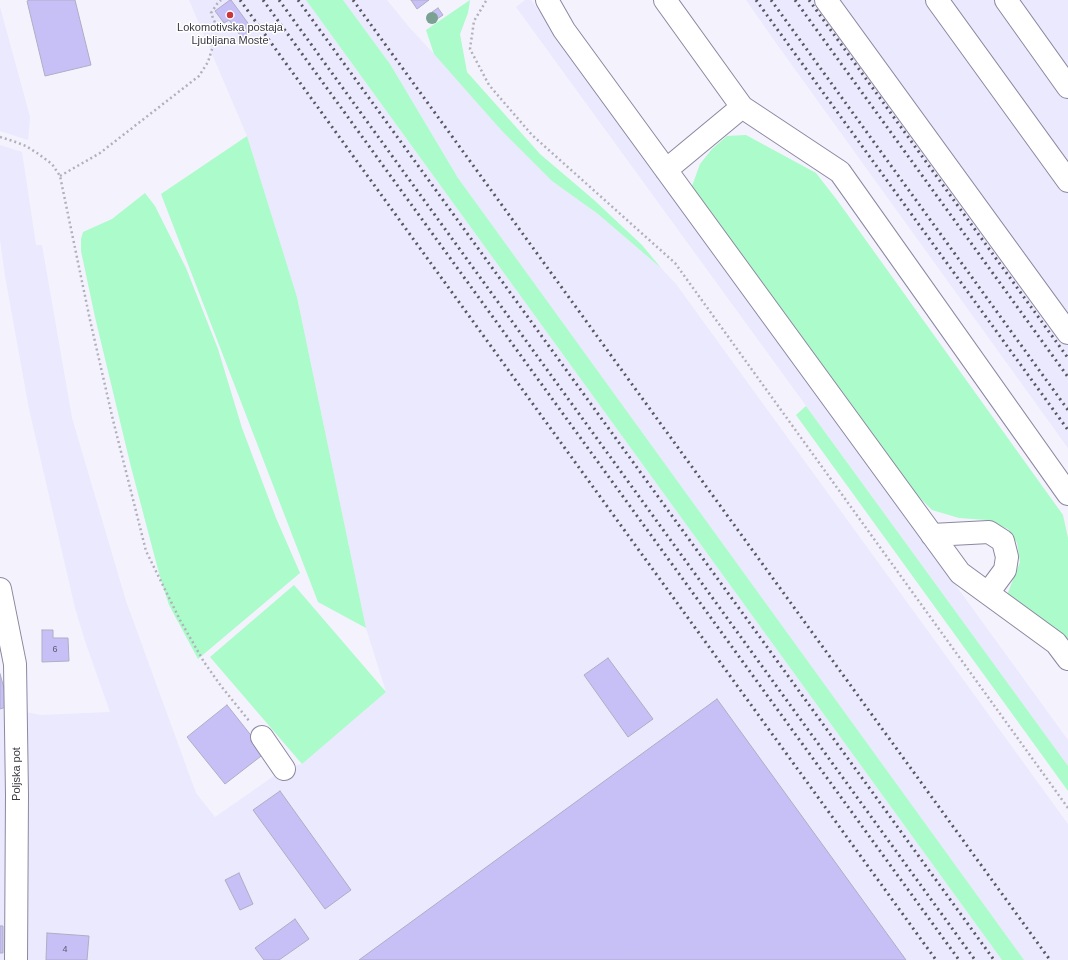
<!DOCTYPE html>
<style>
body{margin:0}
canvas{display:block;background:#f3f2fd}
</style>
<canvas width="1068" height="960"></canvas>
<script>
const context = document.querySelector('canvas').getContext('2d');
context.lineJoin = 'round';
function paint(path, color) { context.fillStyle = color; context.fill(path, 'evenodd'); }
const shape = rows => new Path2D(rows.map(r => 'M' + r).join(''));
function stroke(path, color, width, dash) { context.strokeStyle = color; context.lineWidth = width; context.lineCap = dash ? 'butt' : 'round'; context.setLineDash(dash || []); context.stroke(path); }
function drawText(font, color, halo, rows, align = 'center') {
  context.font = font + ' Helvetica,sans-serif'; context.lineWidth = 3; context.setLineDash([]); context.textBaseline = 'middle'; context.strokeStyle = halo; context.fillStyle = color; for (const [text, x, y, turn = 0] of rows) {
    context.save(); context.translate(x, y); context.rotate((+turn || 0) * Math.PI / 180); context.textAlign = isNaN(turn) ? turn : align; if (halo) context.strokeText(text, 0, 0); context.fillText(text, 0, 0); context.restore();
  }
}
paint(shape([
 [189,0,306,0,1002,960,0,960,0,671,3,684,4,708,41,715,110,712,86,644,75,608,29,409,5,276,0,240,0,145,22,152,36,245,42,245,72,418,126,601,196,793,215,817,284,769,302,764,386,692,366,628,297,297,247,136],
 [343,0,387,0,409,27,457,79,502,131,552,181,598,214,661,268,676,284,1068,824,1068,960,1024,960,458,178,390,64],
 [525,0,531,0,1068,740,1068,766,516,7],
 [746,0,1068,0,1068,448,776,43],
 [0,7,30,117,28,140,0,131]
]), '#ebe9fd');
paint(shape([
 [306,0,343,0,390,64,458,178,1024,960,1002,960],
 [470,0,468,13,460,34,467,72,540,154,594,200,642,245,661,268,598,214,552,181,502,131,434,54,426,30],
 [746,135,816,173,837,200,1063,515,1068,538,1068,643,1034,613,1007,595,1020,562,1017,543,1008,529,987,520,959,518,932,510,911,489,692,186,700,164,712,149,727,136],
 [247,136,297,297,366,628,318,602,161,194],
 [145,193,155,206,186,268,218,349,242,428,276,518,300,573,198,659,177,620,169,605,160,577,131,467,95,317,81,251,81,239,83,232,112,219],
 [806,406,1068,766,1068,791,796,415],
 [294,585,386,692,302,764,210,657]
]), '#acfbca');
const building = shape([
 [29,0,75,0,91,65,45,76,27,1,29,0],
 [230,0,231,0,253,30,242,38,229,20,224,23,215,11,230,0],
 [411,0,429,0,417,9,411,0],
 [438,8,443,15,437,19,432,12,438,8],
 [42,630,53,630,53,638,68,638,69,661,42,662,42,630],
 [608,658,653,719,628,737,584,675,608,658],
 [0,674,9,706,0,709,0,674],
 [717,699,906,960,359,960,492,863,717,699],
 [227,705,265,753,225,784,187,737,227,705],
 [280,791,351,890,325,909,253,810,280,791],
 [239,873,253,904,240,910,225,880,239,873],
 [295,919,309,939,279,960,264,960,255,948,295,919],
 [0,926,3,926,3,953,0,953,0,926],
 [47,933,89,936,87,960,46,960,47,933]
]);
paint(building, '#c7c0f6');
stroke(building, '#afadc5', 1);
const minor = shape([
 [547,0,564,30,960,573,1056,643,1068,659],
 [665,0,742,107,840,172,1068,494],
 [826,0,1068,333],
 [937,0,1068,181],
 [1006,0,1068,87],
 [666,170,742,107],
 [932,535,989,532,1003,541,1007,557,1005,570,988,593],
 [0,589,15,664,17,795,16,960],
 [262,737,284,769]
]);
stroke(minor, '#8b88a0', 24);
stroke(shape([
 [486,1,474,21,470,49,489,85,532,135,675,263,1068,808],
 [0,137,13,141,26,146,37,153,52,164,60,176,90,320,113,420,146,551,180,620,204,662,221,686,250,722],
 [60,176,100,153,199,76,208,62,218,30,211,13,217,4,221,0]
]), '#b1b0bb', 2.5, [2, 3]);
stroke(minor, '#fff', 22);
stroke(shape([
 [240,0,936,960],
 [263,0,959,960],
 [279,0,975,960],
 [298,0,994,960],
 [353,0,1050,960],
 [756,0,1068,430],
 [771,0,1068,410],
 [795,0,1068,377],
 [809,0,1068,358]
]), '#585761', 3, [2, 4]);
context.fillStyle = '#7aa192';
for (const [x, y] of [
 [432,18]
]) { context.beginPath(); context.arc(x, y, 6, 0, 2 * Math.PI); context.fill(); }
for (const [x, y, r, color] of [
 [230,15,4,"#c7373b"]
]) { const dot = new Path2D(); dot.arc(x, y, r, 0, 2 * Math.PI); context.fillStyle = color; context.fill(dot); stroke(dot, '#fff', 1.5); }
drawText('9px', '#5d5b70', null, [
 ["6",55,650],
 ["4",65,950]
]);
drawText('11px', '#3a3943', '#fff', [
 ["Lokomotivska postaja",230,28],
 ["Ljubljana Moste",230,41]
]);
drawText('11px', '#3a3943', '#fff', [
 ["Poljska pot",17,774,-90]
]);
</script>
